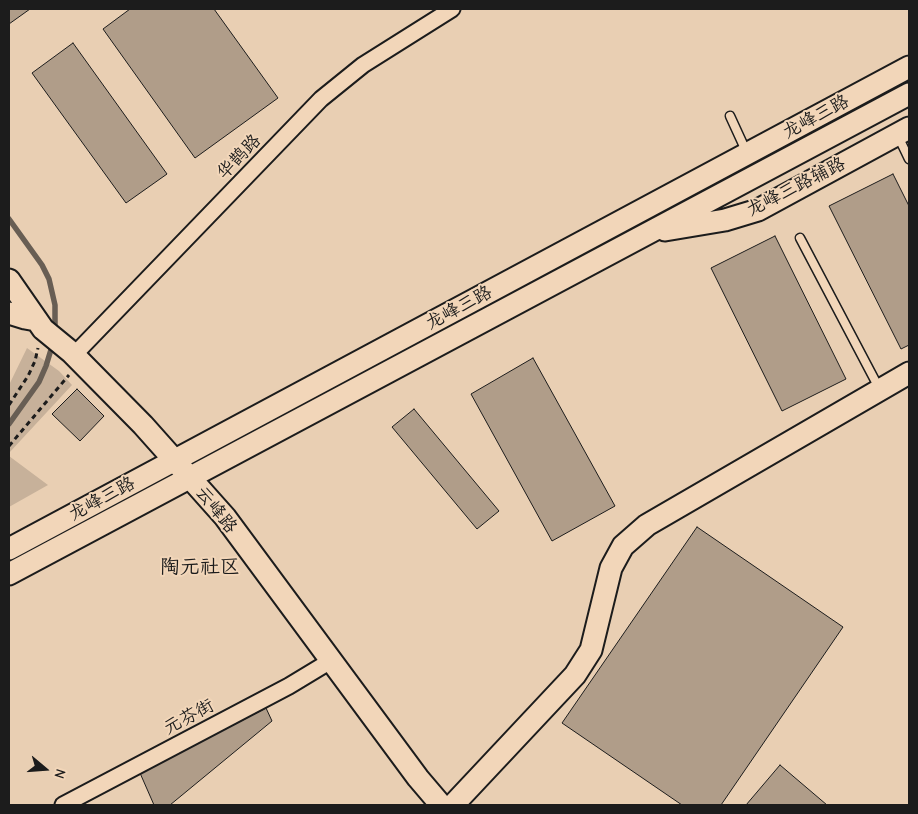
<!DOCTYPE html>
<meta charset="utf-8">
<style>
body{margin:0}
#map{position:relative;width:918px;height:814px;overflow:hidden;background:#e9cfb3;font-family:"Comic Neue",sans-serif}
canvas{display:block}
.frame{position:absolute;inset:0;border:10px solid #1c1c1c;pointer-events:none}
.north{position:absolute;left:20px;top:744px;width:50px;height:50px;-webkit-text-stroke:4px #f2d6b9;paint-order:stroke;rotate:108deg;font-size:14px;font-weight:700;line-height:20px;text-align:center;color:#1c1c1c}
.north::after{content:'';display:block;margin:auto;width:18px;height:22px;background:#1c1c1c;clip-path:polygon(50% 0,100% 100%,50% 72%,0 100%)}
</style>
<div id="map">
<canvas width="918" height="814"></canvas>
<div class="frame"></div>
<div class="north">N</div>
</div>
<script>
const context = document.querySelector('canvas').getContext('2d');
context.lineJoin = 'round';
function paint(path, color) { context.fillStyle = color; context.fill(path, 'evenodd'); }
const shape = rows => new Path2D(rows.map(r => 'M' + r).join(''));
function stroke(path, color, width, dash) { context.strokeStyle = color; context.lineWidth = width; context.lineCap = dash ? 'butt' : 'round'; context.setLineDash(dash || []); context.stroke(path); }
function drawText(font, color, halo, rows, align = 'center') {
  context.font = font + ' "Comic Neue","LXGW WenKai TC",sans-serif'; context.lineWidth = 4; context.setLineDash([]); context.textBaseline = 'middle'; context.strokeStyle = halo; context.fillStyle = color; for (const [text, x, y, turn = 0] of rows) {
    context.save(); context.translate(x, y); context.rotate((+turn || 0) * Math.PI / 180); context.textAlign = isNaN(turn) ? turn : align; if (halo) context.strokeText(text, 0, 0); context.fillText(text, 0, 0); context.restore();
  }
}
paint(shape([
 [27,348,59,371,72,385,9,453,9,385],
 [9,456,48,485,9,507]
]), '#c7b19a');
stroke(shape([
 [9,219,42,265,49,279,55,305,55,331],
 [9,424,39,382,46,366,53,343]
]), '#685e54', 5.5);
const building = shape([
 [9,9,30,9,9,24,9,9],
 [130,9,214,9,278,98,195,158,103,29,130,9],
 [73,43,167,174,126,203,32,73,73,43],
 [893,174,909,206,909,345,901,349,829,206,893,174],
 [775,236,846,379,782,411,711,268,775,236],
 [533,358,615,506,552,541,471,394,533,358],
 [77,389,104,416,80,441,52,414,77,389],
 [414,409,499,511,477,529,392,427,414,409],
 [697,527,843,627,721,805,682,805,562,723,697,527],
 [266,708,272,721,170,805,154,805,140,773,266,708],
 [780,765,827,805,746,805,780,765]
]);
paint(building, '#b09d89');
stroke(building, '#1c1c1c', 1);
const lane = shape([
 [730,116,747,153],
 [898,136,909,159],
 [800,238,879,388]
]);
const street = shape([
 [74,355,321,99,363,65,452,9],
 [63,805,289,686,332,660]
]);
const secondary = shape([
 [665,230,725,220,758,210,909,128],
 [9,280,43,329,71,352,143,425,225,517,418,778,441,805],
 [9,313,25,318,36,320],
 [9,549,909,67],
 [9,574,909,94],
 [453,805,575,675,591,650,611,568,623,546,647,525,909,373]
]);
stroke(lane, '#1c1c1c', 11);
stroke(street, '#1c1c1c', 19);
stroke(secondary, '#1c1c1c', 25);
stroke(shape([
 [9,405,28,376,35,361,38,348],
 [9,446,69,375]
]), '#1c1c1c', 3, [5, 4]);
stroke(lane, '#f2d6b9', 8);
stroke(street, '#f2d6b9', 15);
stroke(secondary, '#f2d6b9', 21);
drawText('18px', '#1c1c1c', '#f2d6b9', [
 ["龙峰三路",816,117,-28],
 ["华鹊路",239,157,-46],
 ["龙峰三路辅路",796,187,-27],
 ["龙峰三路",459,308,-28],
 ["龙峰三路",102,499,-28],
 ["云峰路",216,510,51],
 ["元芬街",189,717,-28]
]);
drawText('20px', '#1c1c1c', '#f2d6b9', [
 ["陶元社区",200,567]
]);
</script>
